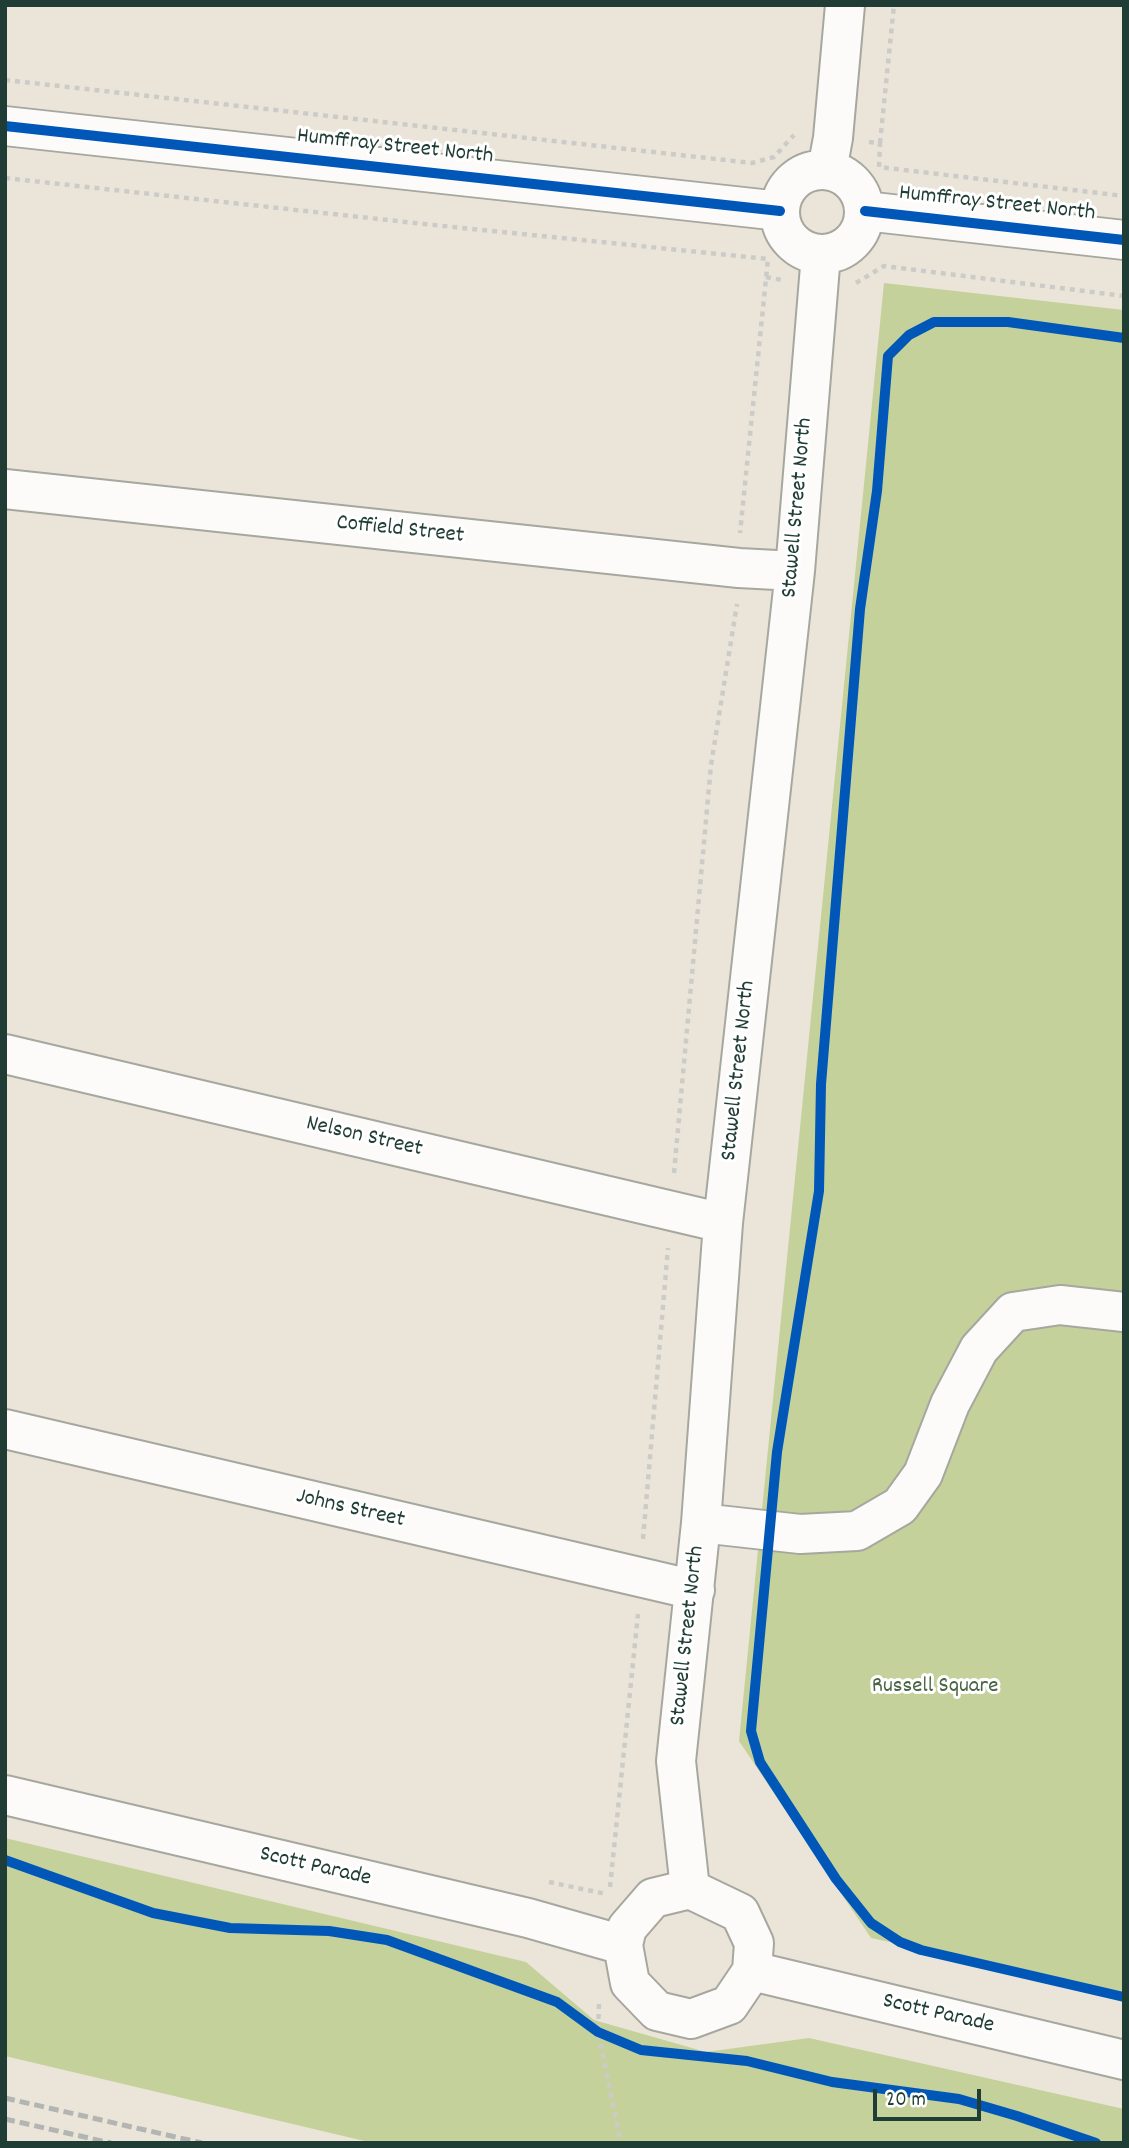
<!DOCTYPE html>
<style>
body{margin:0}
#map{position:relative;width:1129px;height:2148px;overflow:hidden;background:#ebe5d9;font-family:Dekko,sans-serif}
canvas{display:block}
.frame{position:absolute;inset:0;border:7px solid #1f3d34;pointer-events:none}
.scale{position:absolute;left:873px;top:2089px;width:108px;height:32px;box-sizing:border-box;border:4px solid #1f3d34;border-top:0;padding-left:9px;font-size:21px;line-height:24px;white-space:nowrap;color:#1f3d34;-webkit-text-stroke:5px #fff;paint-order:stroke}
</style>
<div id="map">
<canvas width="1129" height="2148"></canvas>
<div class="frame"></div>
<div class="scale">20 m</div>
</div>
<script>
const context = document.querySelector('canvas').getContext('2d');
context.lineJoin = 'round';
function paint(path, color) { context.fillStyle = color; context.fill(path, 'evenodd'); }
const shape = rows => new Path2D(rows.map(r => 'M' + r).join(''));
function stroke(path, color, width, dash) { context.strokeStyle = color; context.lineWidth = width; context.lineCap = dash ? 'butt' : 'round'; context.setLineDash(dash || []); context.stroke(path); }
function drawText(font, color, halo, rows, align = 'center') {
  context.font = font + ' Dekko,sans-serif'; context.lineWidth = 6; context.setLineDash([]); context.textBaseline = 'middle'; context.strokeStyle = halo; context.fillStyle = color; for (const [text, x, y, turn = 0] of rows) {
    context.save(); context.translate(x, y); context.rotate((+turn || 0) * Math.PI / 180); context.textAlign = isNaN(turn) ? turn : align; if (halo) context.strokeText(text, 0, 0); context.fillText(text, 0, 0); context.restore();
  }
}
paint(shape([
 [884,283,1124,310,1124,1992,871,1938,739,1741],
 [5,1838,526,1962,594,2020,706,2052,809,2038,1124,2109,1124,2143,373,2143,5,2056]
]), '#c4d19a');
const minor = shape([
 [5,126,780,211],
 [827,170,833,138,845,5],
 '780 212a42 42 0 1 1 84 0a42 42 0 1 1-84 0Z',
 [865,211,1124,240],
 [5,489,739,568,795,571],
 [5,1054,723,1223],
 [5,1429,695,1590],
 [701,1523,800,1534,857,1531,900,1506,923,1474,950,1404,979,1349,1013,1312,1060,1305,1124,1312],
 [5,1795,528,1918,623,1945],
 [690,1889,676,1761,701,1523,723,1223,795,571,821,254],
 [690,1889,740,1913,754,1943,752,1971,729,2005,691,2019,657,2011,630,1983,623,1945,627,1928,653,1898,690,1889],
 [752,1971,1124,2060]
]);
stroke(minor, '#a6a79f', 42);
stroke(shape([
 [5,80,752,163,774,157,794,135],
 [869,142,880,143,879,167,1124,196],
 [880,143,894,5],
 [5,178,424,224,768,259,740,533],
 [766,277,782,280],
 [856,283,884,266,1124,296],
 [674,1173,711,765,737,604],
 [643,1539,668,1248],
 [549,1882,606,1894],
 [610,1887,638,1614],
 [599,2004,598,2032,621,2143]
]), '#cbccc8', 4.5, [5, 5]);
stroke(minor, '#fcfbf9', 38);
stroke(shape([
 [5,2098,202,2143],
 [5,2119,111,2143]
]), '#b3b5b3', 5, [10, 5]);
stroke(shape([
 [5,126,780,211],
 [865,211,1124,240],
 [1124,338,1008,322,934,322,909,335,888,356,877,491,860,609,821,1084,819,1191,777,1452,751,1731,760,1762,836,1879,871,1923,900,1942,921,1950,1124,1997],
 [5,1860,153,1913,230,1928,329,1931,387,1940,557,2002,598,2032,641,2050,747,2061,832,2082,959,2099,1017,2116,1096,2143]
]), '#0057b8', 10);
drawText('23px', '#1f3d34', '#fff', [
 ["Humffray Street North",395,148,6],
 ["Humffray Street North",997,205,6],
 ["Stawell Street North",799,508,-85],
 ["Coffield Street",400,531,6],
 ["Stawell Street North",740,1071,-84],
 ["Nelson Street",364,1138,13],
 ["Johns Street",350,1510,13],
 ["Stawell Street North",689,1636,-84],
 ["Scott Parade",315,1868,13],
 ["Scott Parade",938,2015,13]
]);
drawText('23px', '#476443', '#fff', [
 ["Russell Square",935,1688]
]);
</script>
